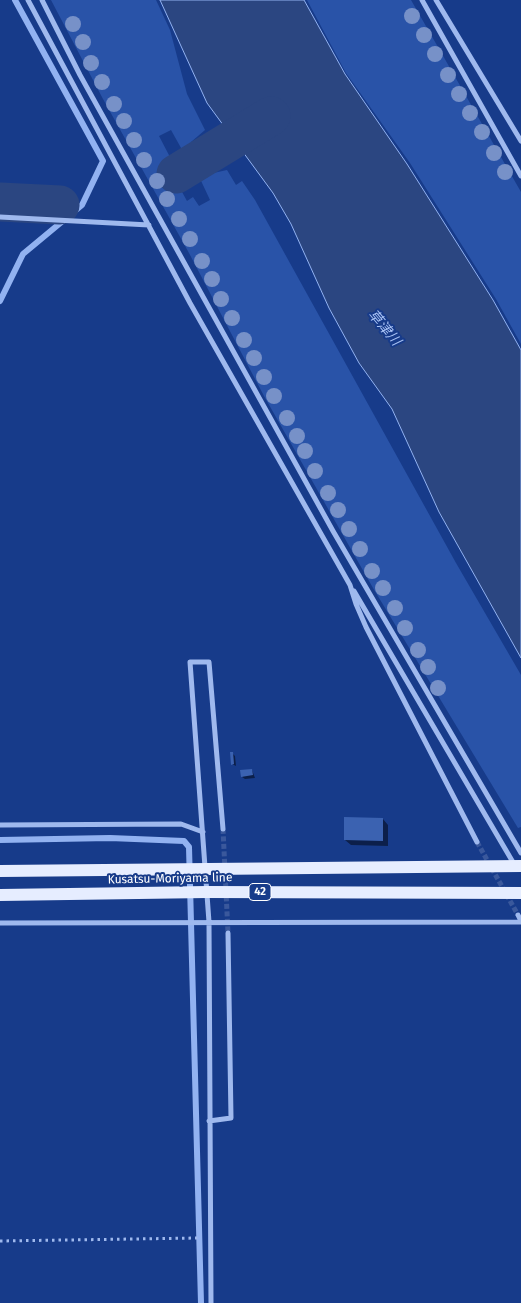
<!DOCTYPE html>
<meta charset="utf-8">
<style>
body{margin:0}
canvas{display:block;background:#173b8a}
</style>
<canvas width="521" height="1303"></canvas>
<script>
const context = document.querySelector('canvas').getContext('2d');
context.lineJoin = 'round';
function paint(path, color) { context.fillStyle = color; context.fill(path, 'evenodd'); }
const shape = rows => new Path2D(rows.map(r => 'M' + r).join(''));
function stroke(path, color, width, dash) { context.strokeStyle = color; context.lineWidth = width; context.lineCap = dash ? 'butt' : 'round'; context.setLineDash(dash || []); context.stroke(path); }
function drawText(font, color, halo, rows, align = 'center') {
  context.font = font + ' "Fira Sans","Noto Sans JP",sans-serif'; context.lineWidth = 4; context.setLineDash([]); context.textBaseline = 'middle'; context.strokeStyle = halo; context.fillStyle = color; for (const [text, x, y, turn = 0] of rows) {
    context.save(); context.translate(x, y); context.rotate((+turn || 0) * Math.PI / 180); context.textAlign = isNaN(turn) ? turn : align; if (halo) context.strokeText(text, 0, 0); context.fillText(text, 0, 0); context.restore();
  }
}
paint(shape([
 [51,0,156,0,170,30,187,94,205,130,191,142,197,153,189,157,187,154,185,155,171,130,159,136,171,159,166,163,187,201,193,197,199,206,210,200,196,170,204,165,209,174,227,170,236,185,242,181,255,200,456,563,521,675,521,827,518,828,373,588,264,396,189,253,103,99],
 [307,0,411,0,521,192,521,344,496,299,410,163,346,73]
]), '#2953a8');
const water = shape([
 [160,0,304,0,345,74,407,164,493,300,521,350,521,658,439,512,392,409,359,363,329,308,291,224,273,193,207,103,160,0]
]);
paint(water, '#2b4681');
stroke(water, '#92b2f1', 1);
paint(shape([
 [232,753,235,756,236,766,232,764],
 [252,770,255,778,245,779,242,777],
 [383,819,388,825,388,846,351,845,345,840]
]), '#0007');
stroke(shape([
 [0,301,23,254,82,205,103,161,15,0],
 [0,840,110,838,184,841,189,847,201,1303]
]), '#92b2f1', 6);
stroke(shape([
 [176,174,271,116],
 [0,202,60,205]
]), '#2b4681', 39);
paint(shape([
 [230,752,233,752,234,764,231,765],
 [252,769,253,775,241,777,240,770],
 [344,817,383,818,383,841,344,840]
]), '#3b62b1');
stroke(shape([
 [223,829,228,933],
 [477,842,518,915]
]), '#3a589c', 5, [5, 2.5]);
stroke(shape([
 [0,1241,199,1238]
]), '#9fb9ee', 3, [2.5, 4]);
stroke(shape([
 [28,0,190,303,350,585,356,604,366,627,477,842],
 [42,0,80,75,333,531,521,853],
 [422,0,521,176],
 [436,0,521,141],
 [0,217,149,225],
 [354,591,514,864],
 [0,825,181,824,203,832],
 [518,915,521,921],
 [0,923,521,922],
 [209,1121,231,1118,228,933],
 [211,1303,209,922,190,662,209,662,223,829]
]), '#9fb9ee', 5);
stroke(shape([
 [0,871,521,866],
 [0,895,207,892,521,893]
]), '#e6edff', 12);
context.fillStyle = '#7791c8';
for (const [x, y] of [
 [412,16],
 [73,24],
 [424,35],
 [83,42],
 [435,54],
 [91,63],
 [448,75],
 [102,82],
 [459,94],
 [114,104],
 [470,113],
 [124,121],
 [482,132],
 [134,140],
 [494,153],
 [144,160],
 [505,172],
 [157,181],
 [167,199],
 [179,219],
 [190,239],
 [202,261],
 [212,279],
 [221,299],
 [232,318],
 [244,340],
 [254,358],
 [264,377],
 [274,396],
 [287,418],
 [297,436],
 [305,451],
 [315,471],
 [328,493],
 [338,510],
 [349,529],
 [360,549],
 [372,571],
 [383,588],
 [395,608],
 [405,628],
 [418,650],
 [428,667],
 [438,688]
]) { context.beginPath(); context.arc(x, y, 8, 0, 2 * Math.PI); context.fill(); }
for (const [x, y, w] of [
 [260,892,22]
]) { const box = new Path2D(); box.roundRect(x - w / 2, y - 8.5, w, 17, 4); context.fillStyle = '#173b8a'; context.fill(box); stroke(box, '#fff', 1); }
drawText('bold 11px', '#fff', null, [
 ["42",260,892]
]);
drawText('12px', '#fff', '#173b8a', [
 ["Kusatsu-Moriyama line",170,879,-1]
]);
drawText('italic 14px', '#abc4f6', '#173b8a', [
 ["草津川",384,328,50]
]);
</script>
